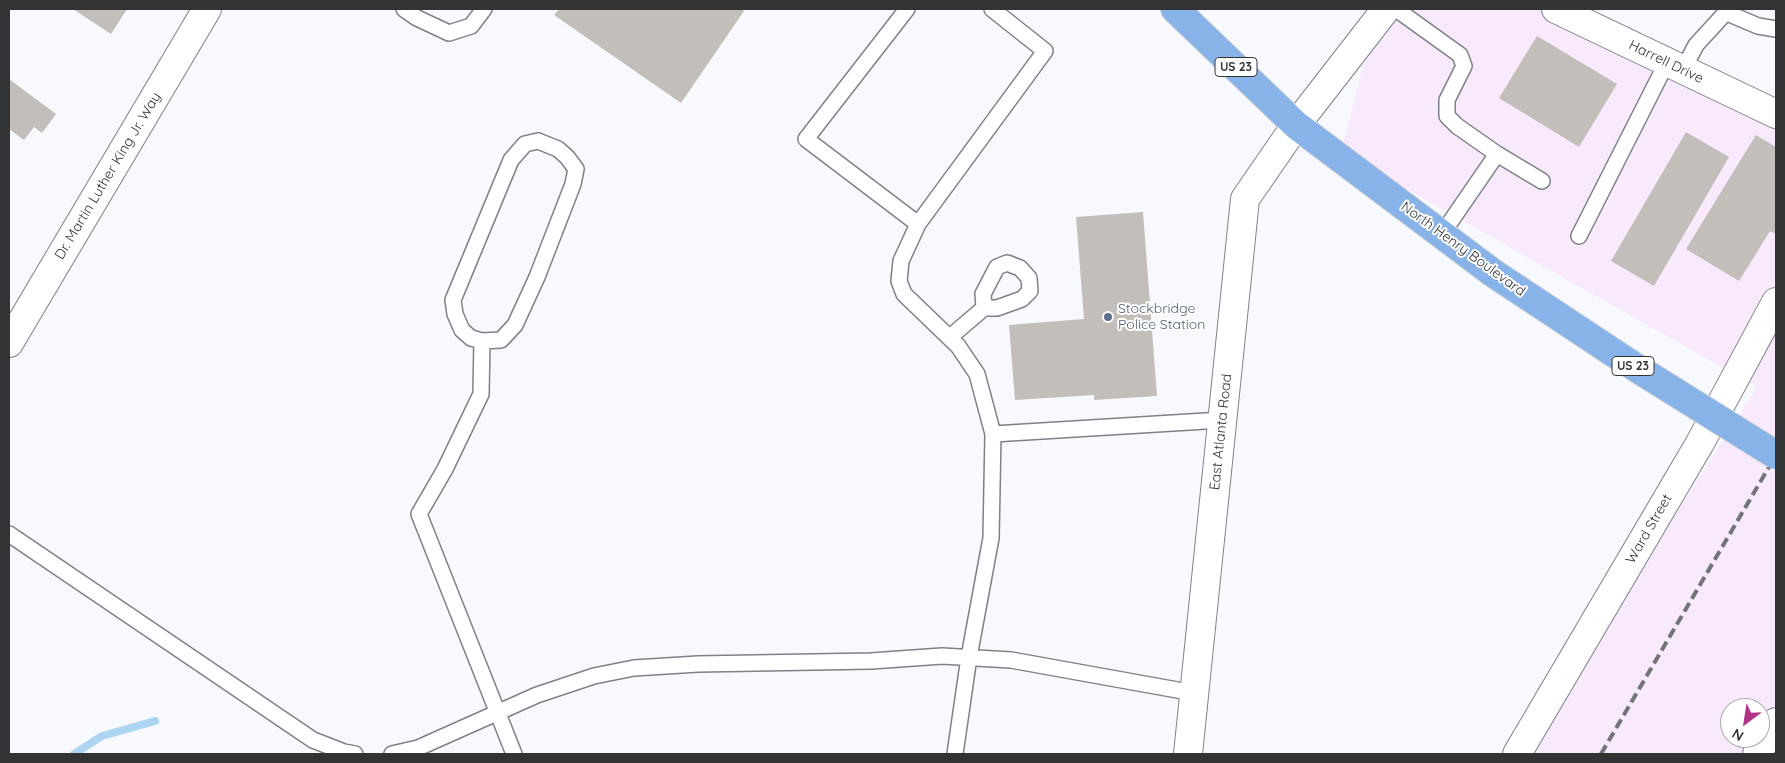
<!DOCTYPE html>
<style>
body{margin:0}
#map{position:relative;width:1785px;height:763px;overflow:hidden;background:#f7f9fe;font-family:Quicksand,sans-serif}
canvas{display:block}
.frame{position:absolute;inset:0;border:10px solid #313335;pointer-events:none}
.north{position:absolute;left:1720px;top:698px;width:50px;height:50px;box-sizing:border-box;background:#fff;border:1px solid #adadae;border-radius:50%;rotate:211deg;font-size:14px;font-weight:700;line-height:20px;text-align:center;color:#313335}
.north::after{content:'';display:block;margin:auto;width:18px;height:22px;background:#b03486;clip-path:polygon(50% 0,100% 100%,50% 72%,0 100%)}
</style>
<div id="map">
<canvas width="1785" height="763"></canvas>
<div class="frame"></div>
<div class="north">N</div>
</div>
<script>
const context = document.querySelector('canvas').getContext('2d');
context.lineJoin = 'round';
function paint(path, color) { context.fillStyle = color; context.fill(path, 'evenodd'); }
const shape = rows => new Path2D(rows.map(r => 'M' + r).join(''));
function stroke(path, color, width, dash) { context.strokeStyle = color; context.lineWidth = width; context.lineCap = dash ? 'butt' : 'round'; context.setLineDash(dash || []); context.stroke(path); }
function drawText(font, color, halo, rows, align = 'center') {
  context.font = font + ' Quicksand,sans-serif'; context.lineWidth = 4; context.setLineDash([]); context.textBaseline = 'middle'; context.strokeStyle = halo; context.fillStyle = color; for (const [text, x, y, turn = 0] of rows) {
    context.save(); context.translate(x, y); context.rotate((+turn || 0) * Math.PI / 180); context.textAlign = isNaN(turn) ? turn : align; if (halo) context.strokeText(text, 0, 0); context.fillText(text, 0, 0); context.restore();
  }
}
paint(shape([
 [1397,9,1581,9,1776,116,1776,754,1523,754,1757,387,1341,152,1363,66],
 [1730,708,1760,708,1760,738,1730,738]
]), '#f8e9fc');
stroke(shape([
 [74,754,102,736,155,721]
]), '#add5f1', 8);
paint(shape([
 [73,9,127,9,111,34],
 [559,9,741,9,744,11,681,103,554,15],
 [1537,36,1617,84,1579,147,1499,98],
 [9,79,56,114,42,133,34,127,24,140,9,129],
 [1686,132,1729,157,1654,286,1611,261],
 [1756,135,1776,147,1776,234,1770,231,1739,281,1686,249],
 [1143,212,1157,396,1094,400,1094,395,1015,400,1009,325,1084,319,1076,217]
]), '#c3beb9');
const service = shape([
 [404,9,417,18,449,33,471,26,484,9],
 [907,9,806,139,918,224,1045,51,992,9],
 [1396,9,1460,55,1464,66,1447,100,1447,116,1457,126,1497,154],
 [1725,12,1758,26,1776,29],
 [1683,70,1696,45,1729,9],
 [538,141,558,149,567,157,576,169,573,184,537,277,515,325,501,340,482,341,471,338,462,330,455,314,453,300,511,160,525,144,538,141],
 [918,224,901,261,899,281,904,294,958,346,977,374,993,434,991,538,969,657,955,754],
 [1442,234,1497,154,1542,181],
 [1579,236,1667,62],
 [950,337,984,308,997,308,1022,299,1030,291,1029,278,1020,268,1007,263,997,267,983,294,984,308],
 [482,341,481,394,445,469,419,514,514,754],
 [993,434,1222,420],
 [9,534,313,740,344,752,355,754],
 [392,754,418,748,537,695,594,676,634,668,698,664,871,661,942,656,1011,660,1194,693]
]);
const minor = shape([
 [1556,9,1776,114],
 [1296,125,1386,9],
 [9,343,207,9],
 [1517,754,1700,443,1776,302],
 [1757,754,1776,722]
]);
const tertiary = shape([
 [1188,754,1245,199,1296,125]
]);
const trunk = shape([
 [1175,9,1296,125,1493,273]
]);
stroke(service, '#7e8187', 18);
stroke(minor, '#7e8187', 30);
stroke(tertiary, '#7e8187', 30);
stroke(trunk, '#d6d6d7', 30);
stroke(service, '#fff', 15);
stroke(minor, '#fff', 28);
stroke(tertiary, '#fff', 28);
stroke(trunk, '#87b3e8', 28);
stroke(shape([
 [1601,754,1776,455]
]), '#727477', 4, [10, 5]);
const trunkBridge = shape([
 [1493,273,1635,367,1776,455]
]);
stroke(trunkBridge, '#d6d6d7', 30, []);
stroke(trunkBridge, '#87b3e8', 28);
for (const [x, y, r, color] of [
 [1108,317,5,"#5c6f8a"]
]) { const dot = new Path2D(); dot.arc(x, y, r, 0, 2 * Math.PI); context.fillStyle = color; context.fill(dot); stroke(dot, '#fff', 2); }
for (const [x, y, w] of [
 [1236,67,42],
 [1633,366,42]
]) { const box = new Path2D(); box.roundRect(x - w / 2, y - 9.5, w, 19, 4); context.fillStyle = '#fff'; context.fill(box); stroke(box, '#313335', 1); }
drawText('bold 12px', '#313335', null, [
 ["US 23",1236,67],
 ["US 23",1633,366]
]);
drawText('14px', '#313335', '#fff', [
 ["Harrell Drive",1666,62,26],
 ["Dr. Martin Luther King Jr. Way",108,176,-59],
 ["North Henry Boulevard",1463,249,36],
 ["East Atlanta Road",1221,432,-84],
 ["Ward Street",1649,529,-60]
]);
drawText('14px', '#4e5e75', '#fff', [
 ["Stockbridge",1118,309],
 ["Police Station",1118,325]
], 'left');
</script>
